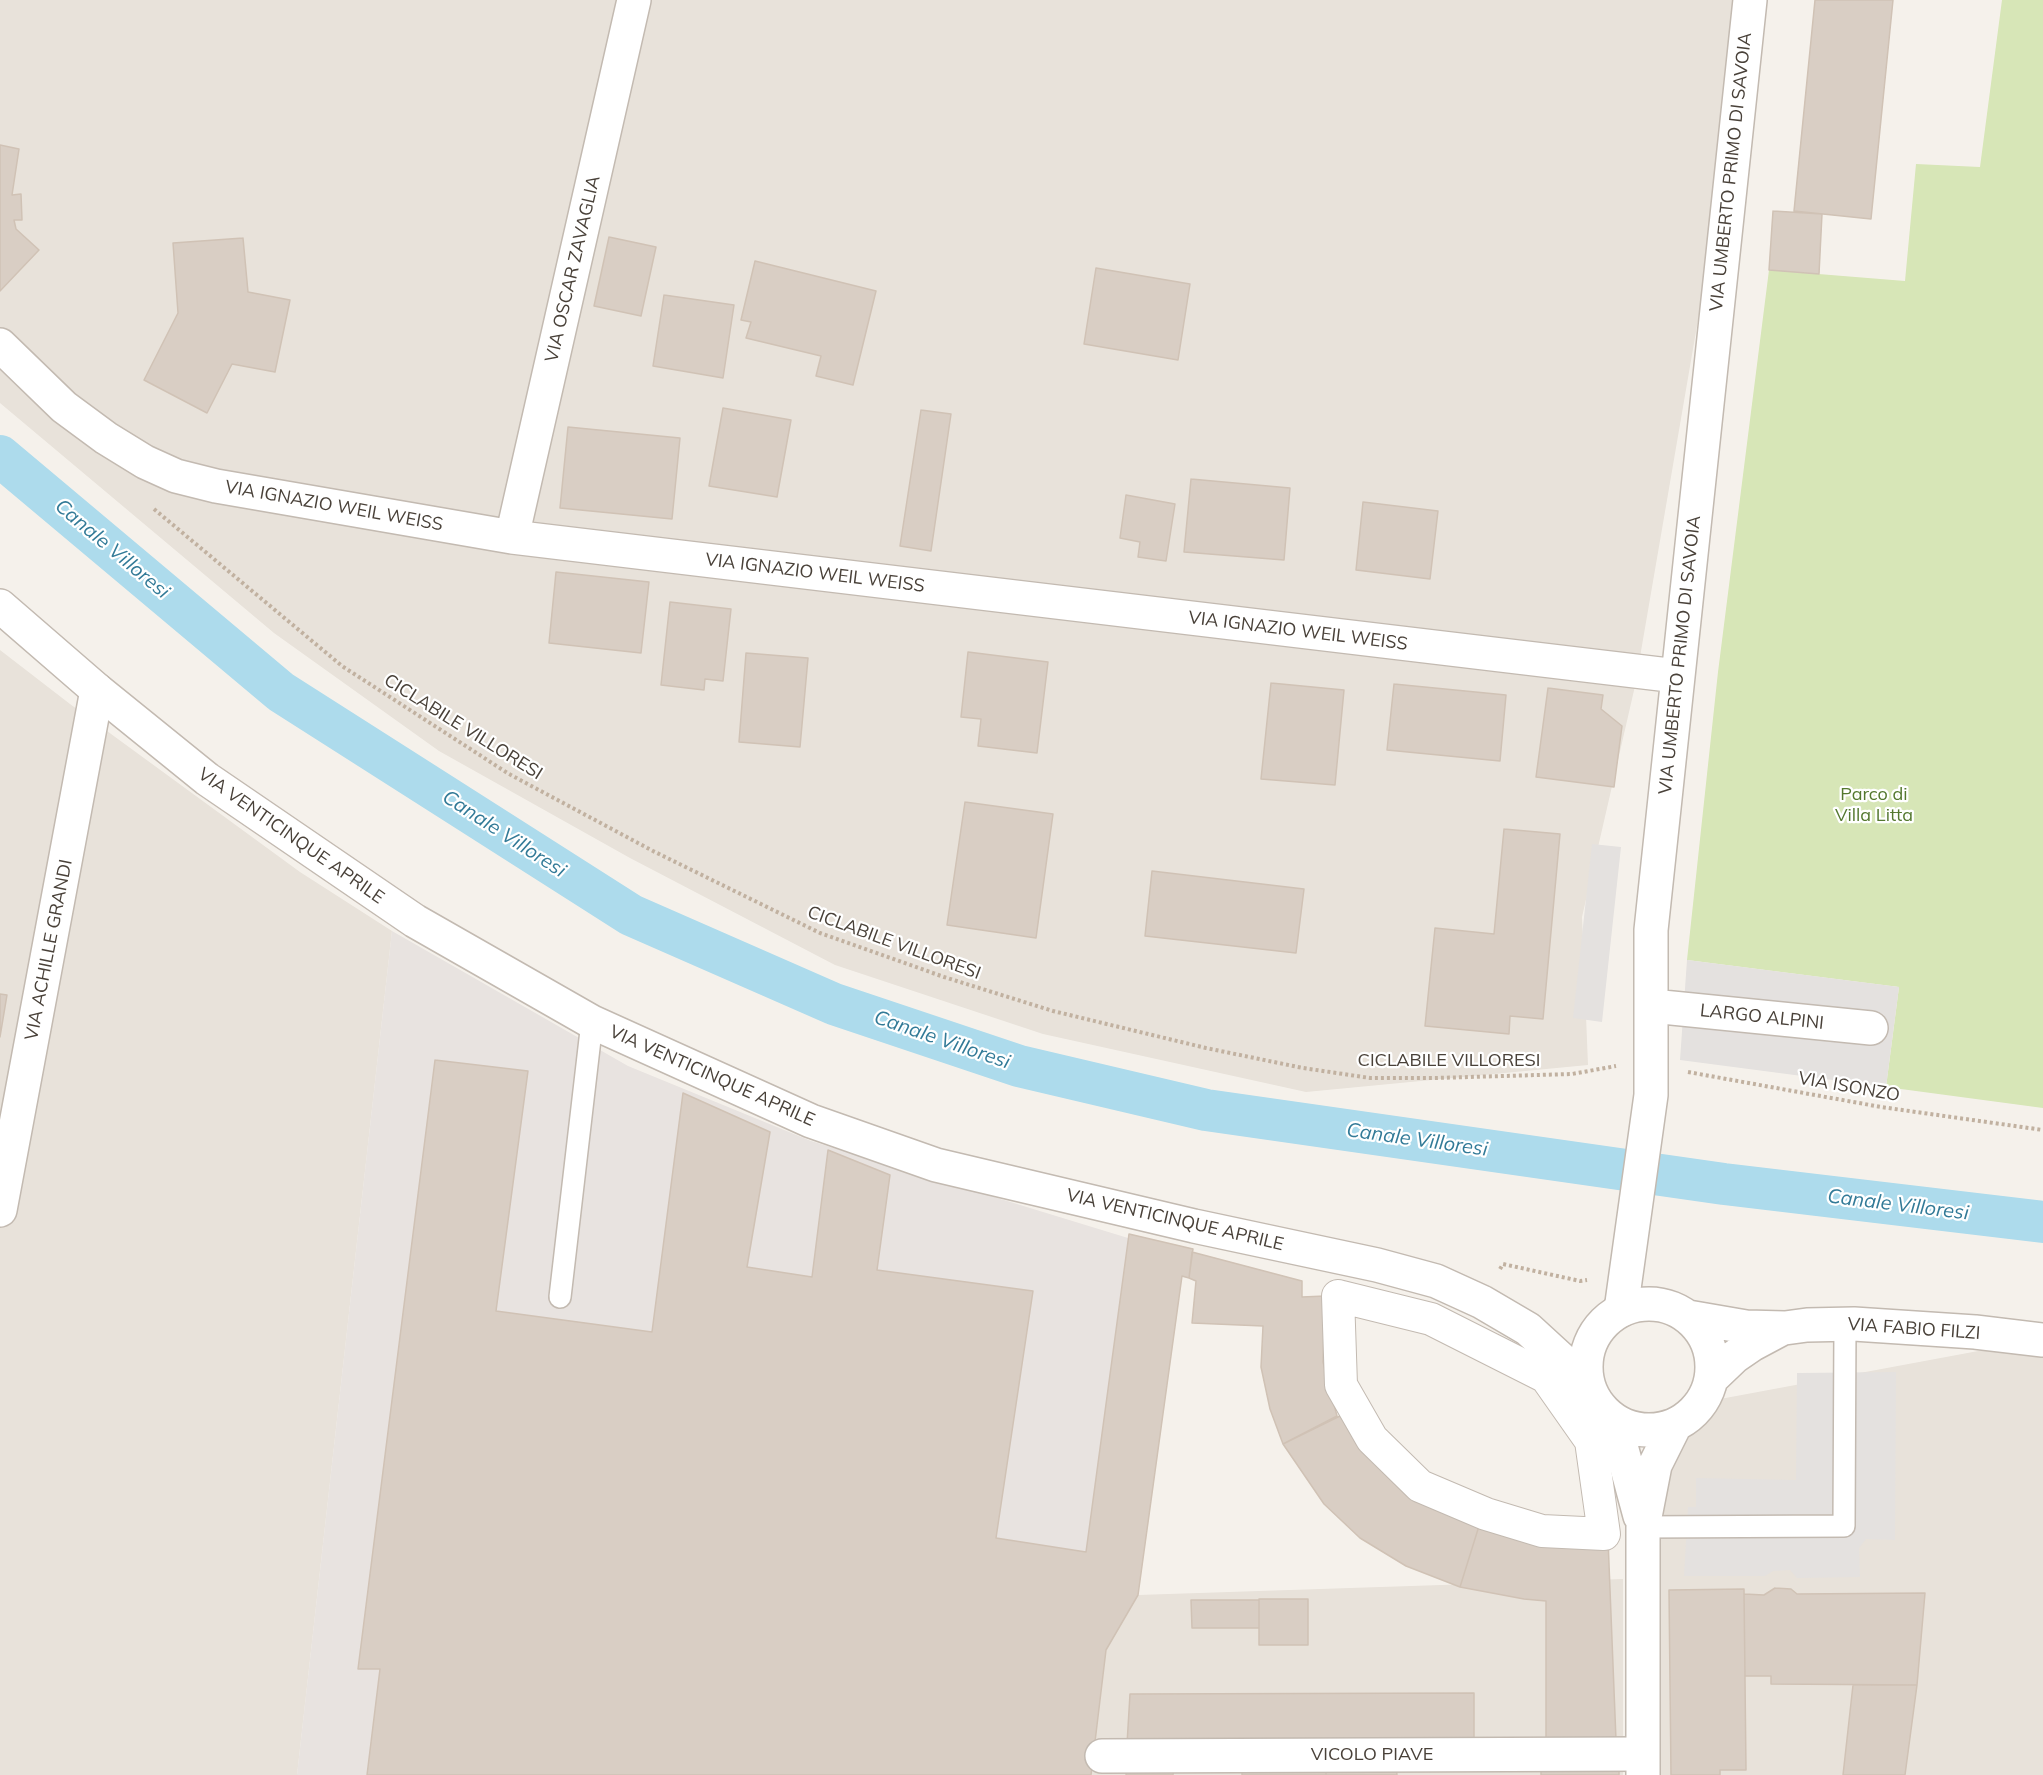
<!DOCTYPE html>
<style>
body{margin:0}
canvas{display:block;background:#f5f1eb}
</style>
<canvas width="2043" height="1775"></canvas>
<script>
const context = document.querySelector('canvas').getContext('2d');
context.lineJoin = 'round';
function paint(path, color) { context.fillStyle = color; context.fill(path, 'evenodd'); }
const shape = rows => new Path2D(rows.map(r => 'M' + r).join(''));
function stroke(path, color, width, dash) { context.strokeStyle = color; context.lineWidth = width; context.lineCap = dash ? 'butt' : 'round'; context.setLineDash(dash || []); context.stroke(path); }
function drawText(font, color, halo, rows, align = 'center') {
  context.font = font + ' Mulish,sans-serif'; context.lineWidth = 4.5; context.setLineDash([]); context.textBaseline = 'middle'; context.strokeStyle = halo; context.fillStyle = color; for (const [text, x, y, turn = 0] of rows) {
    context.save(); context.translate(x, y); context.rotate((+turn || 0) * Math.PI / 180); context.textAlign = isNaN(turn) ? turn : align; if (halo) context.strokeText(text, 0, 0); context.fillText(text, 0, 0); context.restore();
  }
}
paint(shape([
 [0,0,1753,0,1635,686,1582,917,1588,1065,1306,1092,1043,1034,835,965,630,858,439,751,274,633,0,403],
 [0,650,70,704,300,872,392,931,297,1775,0,1775],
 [1989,1349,2043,1356,2043,1775,1661,1775,1661,1410],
 [1623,1579,1623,1775,1091,1775,1106,1650,1138,1595]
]), '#e8e2da');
paint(shape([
 [392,931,628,1066,811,1141,1128,1238,1129,1234,1193,1249,1189,1278,1182,1277,1106,1650,1091,1775,297,1775]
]), '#e8e3e0');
paint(shape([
 [2002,0,2043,0,2043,1108,1886,1087,1899,987,1687,960,1718,672,1769,270,1905,281,1916,164,1980,167]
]), '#d7e6b7');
paint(shape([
 [1592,844,1621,847,1602,1022,1573,1018],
 [1687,960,1899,987,1886,1087,1680,1060],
 [1896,1372,1895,1540,1866,1539,1859,1548,1860,1577,1797,1578,1790,1570,1773,1571,1765,1576,1684,1576,1688,1507,1696,1507,1696,1478,1796,1480,1797,1373]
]), '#e4e1df');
stroke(shape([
 [0,456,281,692,631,915,834,1004,1019,1066,1206,1110,1724,1184,2043,1222]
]), '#addbec', 42);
const building = shape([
 [1815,0,1893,0,1871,219,1794,211,1815,0],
 [0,145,19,149,12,195,21,194,22,220,14,220,16,229,39,250,0,291,0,145],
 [1773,211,1822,214,1819,274,1769,270,1773,211],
 [609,237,656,247,641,316,594,306,609,237],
 [243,238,248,292,290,300,275,372,232,364,207,413,144,380,178,313,173,243,243,238],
 [755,261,876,291,853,385,816,376,821,356,746,338,751,322,741,320,755,261],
 [1096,268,1190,284,1178,360,1084,344,1096,268],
 [664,295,734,305,723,378,653,366,664,295],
 [723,408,791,420,777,497,709,486,723,408],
 [921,410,951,414,931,551,900,546,921,410],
 [568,427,680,438,672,519,560,508,568,427],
 [1191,479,1290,488,1284,560,1184,552,1191,479],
 [1126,495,1175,504,1166,561,1138,557,1140,542,1120,538,1126,495],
 [1363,502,1438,511,1430,579,1356,570,1363,502],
 [556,572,649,582,641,653,549,643,556,572],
 [670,602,731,609,723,681,705,679,704,690,661,685,670,602],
 [968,652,1048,662,1037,753,978,746,981,719,961,717,968,652],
 [746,653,808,658,800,747,739,742,746,653],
 [1271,683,1344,690,1335,785,1261,779,1271,683],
 [1394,684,1506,695,1500,761,1387,750,1394,684],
 [1548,688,1603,695,1601,709,1622,726,1614,787,1536,777,1548,688],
 [965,802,1053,814,1036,938,947,925,965,802],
 [1504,829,1560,834,1543,1019,1510,1016,1509,1034,1425,1026,1435,928,1494,934,1504,829],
 [1152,871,1304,889,1296,953,1145,936,1152,871],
 [0,994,7,995,0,1037,0,994],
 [435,1060,528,1071,496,1311,652,1332,683,1093,770,1132,747,1267,812,1277,828,1150,890,1175,877,1270,1033,1291,996,1538,1086,1552,1129,1234,1193,1249,1189,1278,1182,1276,1138,1595,1106,1650,1091,1775,367,1775,380,1669,358,1669,435,1060],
 [1192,1252,1302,1281,1302,1297,1325,1296,1323,1362,1337,1416,1283,1444,1270,1409,1261,1367,1263,1326,1192,1323,1196,1281,1189,1278,1192,1252],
 [1344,1414,1479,1526,1460,1587,1406,1566,1360,1538,1324,1504,1283,1444,1344,1414],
 [1479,1526,1608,1539,1616,1740,1546,1741,1546,1601,1524,1599,1460,1587,1479,1526],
 [1775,1588,1791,1589,1797,1594,1925,1593,1917,1685,1771,1684,1771,1676,1745,1676,1744,1594,1764,1595,1775,1588],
 [1744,1589,1746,1770,1720,1770,1720,1775,1671,1775,1669,1590,1744,1589],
 [1259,1599,1308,1599,1308,1645,1259,1645,1259,1599],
 [1191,1600,1259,1600,1259,1628,1192,1628,1191,1600],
 [1853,1685,1917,1685,1905,1775,1843,1775,1853,1685],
 [1474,1693,1474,1744,1127,1744,1130,1694,1474,1693],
 [1396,1765,1397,1775,1326,1775,1326,1766,1396,1765],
 [1541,1765,1619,1766,1619,1775,1541,1775,1541,1765],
 [1127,1766,1174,1767,1173,1775,1126,1775,1127,1766],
 [1326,1766,1326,1775,1242,1775,1242,1767,1326,1766]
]);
paint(building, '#d9cec4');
stroke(building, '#d0c2b5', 1.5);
const service = shape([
 [560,1297,592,1022],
 [1643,1527,1844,1526,1845,1325]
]);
const pedestrian = shape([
 [1338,1296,1431,1319,1546,1377,1591,1441,1604,1534,1542,1531,1486,1514,1420,1486,1372,1439,1341,1385,1338,1296]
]);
const minor = shape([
 [0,345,64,407,106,438,145,462,176,476,216,486,512,537,1677,676],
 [512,537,634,0],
 [1652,1006,1871,1028],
 [0,1210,97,690],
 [1621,1310,1651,1095,1651,930,1750,0],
 [1102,1756,1642,1754]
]);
const tertiary = shape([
 [0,606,97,690,207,779,415,921,592,1022,811,1121,936,1165,1194,1226,1377,1265,1436,1281,1482,1302,1528,1329,1588,1384],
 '1586 1367a63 63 0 1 1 126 0a63 63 0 1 1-126 0Z',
 [1688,1317,1746,1327,1785,1328,1807,1325,1854,1324,1975,1332,2043,1340],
 [1712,1378,1734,1357,1753,1344,1783,1328],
 [1614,1420,1640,1516],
 [1643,1775,1643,1527,1655,1465,1675,1425]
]);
stroke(service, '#c3bab1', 24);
stroke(pedestrian, '#c3bab1', 34);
stroke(minor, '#c3bab1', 36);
stroke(tertiary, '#c3bab1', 36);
stroke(shape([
 [154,509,342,666,509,774,653,851,820,933,944,977,1053,1011,1206,1048,1303,1068,1370,1078,1435,1078,1572,1074,1616,1066],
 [1688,1072,1881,1107,2043,1130],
 [1500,1269,1503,1264,1580,1281,1587,1280]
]), '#c1b1a0', 4, [3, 3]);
stroke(service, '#fff', 21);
stroke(pedestrian, '#fff', 32);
stroke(minor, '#fff', 33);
stroke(tertiary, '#fff', 33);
drawText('18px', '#494139', '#fff', [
 ["VIA UMBERTO PRIMO DI SAVOIA",1731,172,-84],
 ["VIA OSCAR ZAVAGLIA",573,269,-77],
 ["VIA IGNAZIO WEIL WEISS",334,506,10],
 ["VIA IGNAZIO WEIL WEISS",815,573,7],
 ["VIA IGNAZIO WEIL WEISS",1298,631,7],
 ["VIA UMBERTO PRIMO DI SAVOIA",1680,655,-84],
 ["CICLABILE VILLORESI",463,727,32],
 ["VIA VENTICINQUE APRILE",291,836,35],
 ["CICLABILE VILLORESI",894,943,20],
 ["VIA ACHILLE GRANDI",49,950,-79],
 ["LARGO ALPINI",1762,1017,6],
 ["CICLABILE VILLORESI",1449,1061],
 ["VIA VENTICINQUE APRILE",712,1076,24],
 ["VIA ISONZO",1849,1087,10],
 ["VIA VENTICINQUE APRILE",1175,1220,13],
 ["VIA FABIO FILZI",1914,1329,4],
 ["VICOLO PIAVE",1372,1755]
]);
drawText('18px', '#54782f', '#fff', [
 ["Parco di",1874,795],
 ["Villa Litta",1874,816]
]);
drawText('italic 20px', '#327a97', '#fff', [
 ["Canale Villoresi",112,549,40],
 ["Canale Villoresi",504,834,33],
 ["Canale Villoresi",942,1040,19],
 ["Canale Villoresi",1417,1140,8],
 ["Canale Villoresi",1898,1205,7]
]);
</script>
